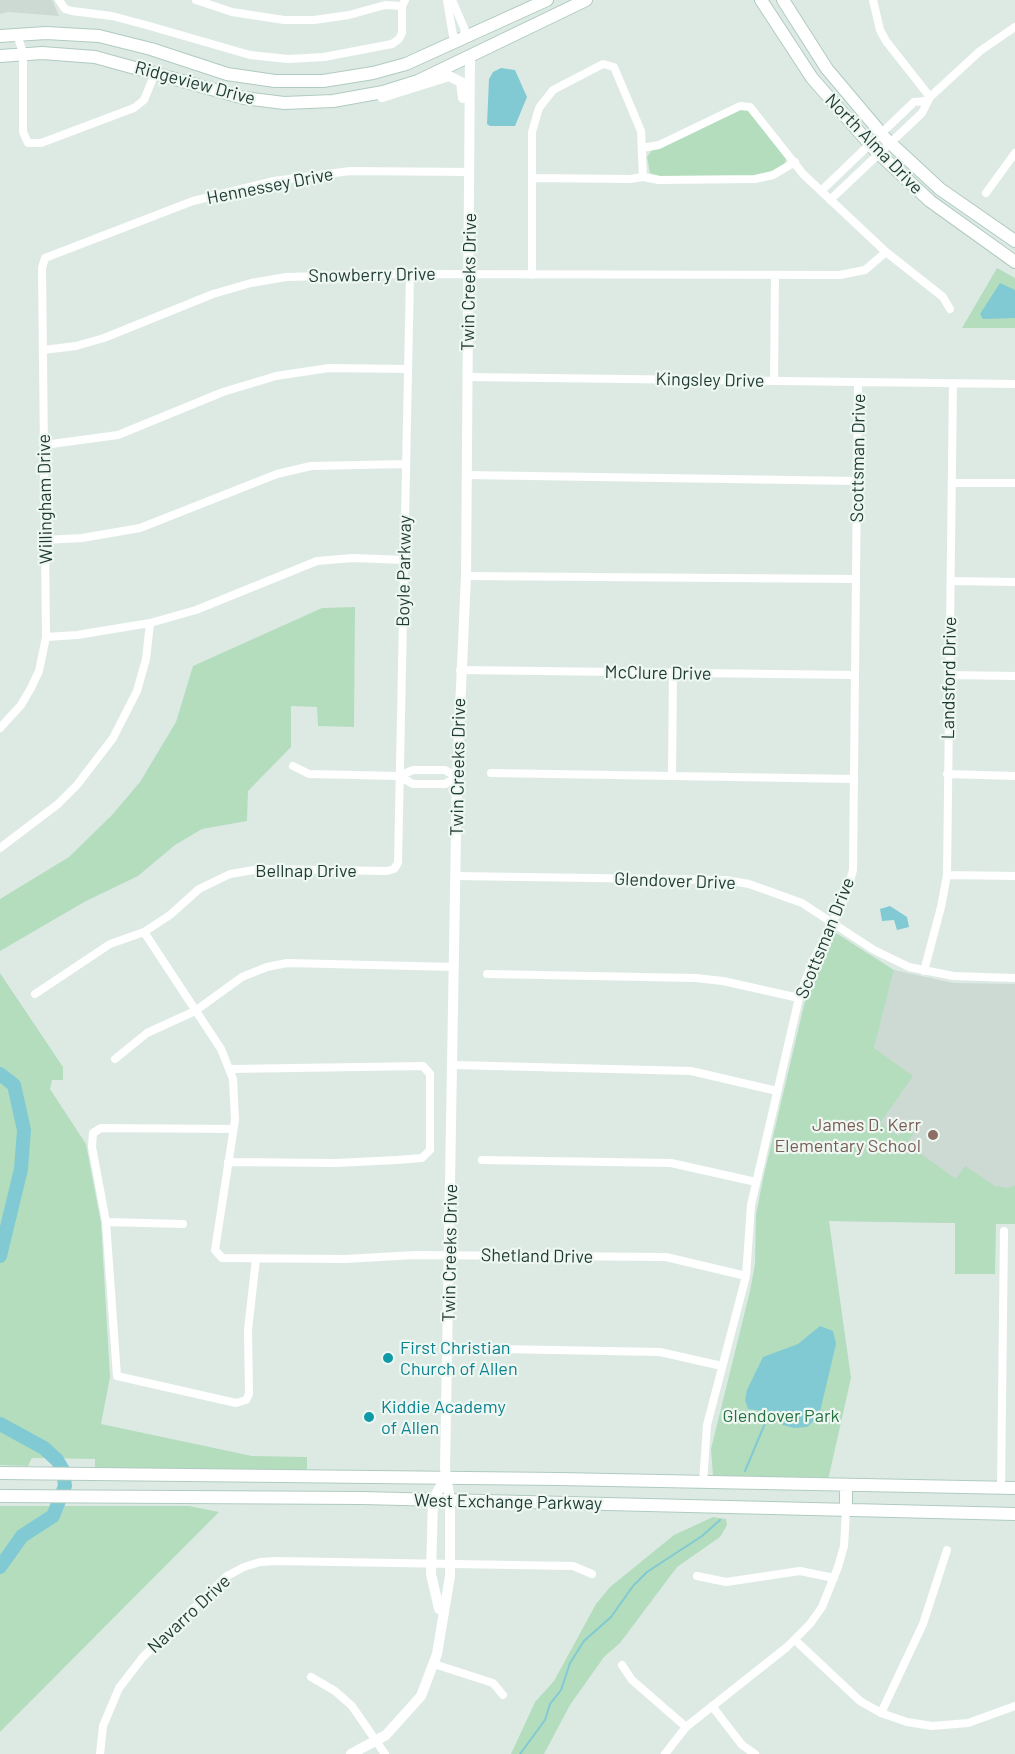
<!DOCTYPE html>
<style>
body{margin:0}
canvas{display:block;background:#ddeae4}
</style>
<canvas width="1015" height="1754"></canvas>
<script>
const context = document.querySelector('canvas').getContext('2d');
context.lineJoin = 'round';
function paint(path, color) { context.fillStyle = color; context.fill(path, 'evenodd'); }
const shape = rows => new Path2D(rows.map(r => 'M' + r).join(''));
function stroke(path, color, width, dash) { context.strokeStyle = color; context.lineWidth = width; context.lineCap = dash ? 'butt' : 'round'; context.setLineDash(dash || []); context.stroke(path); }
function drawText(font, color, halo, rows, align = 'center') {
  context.font = font + ' Barlow,sans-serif'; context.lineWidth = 4.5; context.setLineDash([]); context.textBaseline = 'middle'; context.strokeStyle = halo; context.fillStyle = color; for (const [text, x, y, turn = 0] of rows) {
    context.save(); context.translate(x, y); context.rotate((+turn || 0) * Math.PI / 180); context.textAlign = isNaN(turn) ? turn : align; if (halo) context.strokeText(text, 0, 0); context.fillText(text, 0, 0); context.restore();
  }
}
paint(shape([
 [0,0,52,0,59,16,8,12,0,14],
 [894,970,953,983,1015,984,1015,1224,829,1221]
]), '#ccdad3');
paint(shape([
 [739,110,748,110,787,156,784,166,761,176,660,176,650,173,647,157,653,149],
 [997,268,1015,278,1015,328,962,328],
 [355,607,354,727,318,726,317,707,291,706,291,747,248,791,247,821,202,829,175,845,138,876,86,901,0,951,0,899,69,857,112,815,140,782,176,722,193,666,322,608],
 [836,933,894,970,874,1048,913,1076,880,1123,899,1136,906,1126,914,1132,907,1144,956,1179,965,1166,995,1186,1008,1188,1015,1185,1015,1224,996,1224,995,1274,955,1274,955,1223,829,1221,851,1378,828,1480,713,1476,711,1449,750,1291,755,1264,756,1215,763,1179,805,1001,826,946],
 [0,973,63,1067,63,1080,52,1080,50,1089,86,1144,101,1223,110,1377,101,1424,252,1456,307,1457,307,1471,95,1468,95,1459,32,1458,28,1466,0,1465],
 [0,1506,189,1506,219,1512,0,1732],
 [713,1517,726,1519,727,1525,720,1537,677,1567,620,1643,604,1657,570,1705,544,1754,511,1754,535,1702,554,1681,596,1604,610,1587,674,1535]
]), '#b4ddbe');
paint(shape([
 [501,68,515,70,527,97,515,126,490,126,487,124,489,79,493,72],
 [1000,283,1015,290,1015,318,983,319,980,314],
 [890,906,907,917,909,927,897,930,894,920,882,921,880,909],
 [820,1326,833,1331,836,1344,819,1416,807,1427,794,1428,783,1425,763,1411,748,1409,745,1400,747,1390,763,1357,798,1344]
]), '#81cad3');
stroke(shape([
 [745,1471,769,1414],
 [520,1754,545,1720,550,1704,561,1690,570,1663,584,1641,611,1617,633,1586,647,1572,702,1536,720,1520]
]), '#81cad3', 2);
stroke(shape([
 [0,1074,14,1085,24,1130,21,1169,0,1256],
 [0,1424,44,1448,57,1460,63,1470,65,1486,53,1516,22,1536,0,1567]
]), '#81cad3', 14);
const secondary = shape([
 [761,0,812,78,874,149,930,201,1015,262],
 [783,0,827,69,886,139,940,189,1015,241],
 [0,36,46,33,99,36,151,49,227,74,275,81,323,81,373,73,406,64,547,0],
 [0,56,42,53,95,57,244,98,284,103,333,101,383,92,418,81,586,0],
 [0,1473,559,1479,1015,1488],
 [0,1496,362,1498,1015,1514],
 [846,1511,846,1486]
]);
stroke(secondary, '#b0cbc0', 14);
stroke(shape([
 [59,0,65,9,72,11,112,16,146,25,250,55,288,59,324,57,392,44,399,39,402,33,402,6,405,0],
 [196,0,232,12,284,20,314,20,349,15,385,5,402,6],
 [447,0,453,36,462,40,465,30,452,0],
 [873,0,880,30,886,41,930,97],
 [17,34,23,53,23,132,28,143,41,143,134,108,144,100,155,73],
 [642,148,659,145,740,106,750,107,803,174,886,252,943,297,950,309],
 [532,178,630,179,643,177,659,180,755,179,773,175,795,162],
 [821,191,914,102,925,101],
 [986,193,1015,153],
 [830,200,922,113,930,97,980,51,1015,27],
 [532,275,532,132,539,108,553,90,603,64,614,67,641,131,643,177],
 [43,350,76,346,104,338,213,294,251,283,286,277,399,274,840,275,865,270,886,252],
 [468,377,1015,384],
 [774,381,775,275],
 [44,445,118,435,223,392,276,376,329,368,408,369],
 [466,475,857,481],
 [952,483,1015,483],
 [45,540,82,538,140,528,277,474,311,466,406,464],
 [466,576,856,579],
 [951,581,1015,582],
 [46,637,77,635,150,623,196,610,317,561,353,558,404,560],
 [460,670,855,675],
 [949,675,1015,676],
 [0,728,21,705,31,688,39,671,46,637,42,268,45,258,193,201,274,181,350,171,470,172],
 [293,766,309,774,399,776,413,770,445,770,457,777],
 [491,773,854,779],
 [947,774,1015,776],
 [672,775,673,673],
 [399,776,413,784,445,784,457,777],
 [0,848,58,804,77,785,113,738,137,691,146,659,150,623],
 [947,875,1015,876],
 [457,876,726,880,749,884,802,903,874,950,909,967,953,976,1015,978],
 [144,932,221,1049,233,1079,235,1120,215,1250,222,1258,345,1259,415,1255,666,1257,746,1276],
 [924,971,941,907,947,875,953,383],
 [487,974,696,978,723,981,799,998],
 [35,994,110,944,144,932,170,915,199,889,230,874,260,869,387,871,394,869,398,863,410,274],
 [115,1059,147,1033,195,1011,242,977,267,967,287,963,455,967],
 [454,1065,691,1071,777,1091],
 [233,1129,101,1128,93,1133,92,1147,106,1222,117,1376,236,1403,246,1400,249,1394,248,1330,256,1259],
 [482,1160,671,1163,756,1182],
 [228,1162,336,1163,397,1160,422,1158,430,1150,430,1074,423,1066,230,1069],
 [106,1222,183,1224],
 [447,1348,660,1352,722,1366],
 [703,1483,707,1425,746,1276,751,1205,799,998,812,963,846,895,853,870,858,382],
 [1001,1488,1004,1231],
 [697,1576,726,1582,800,1571,834,1578],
 [795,1640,860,1701,881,1713,907,1722,932,1726,968,1723,1015,1706],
 [434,1664,493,1683,503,1695],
 [622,1665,632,1680,686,1727],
 [311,1677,335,1691,352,1706,385,1754],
 [712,1706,742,1745,755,1754],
 [881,1713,923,1624,947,1550],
 [100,1754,103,1726,119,1688,143,1657,227,1576,244,1567,260,1562,277,1561,573,1566,592,1574],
 [665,1754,686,1727,787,1647,810,1624,822,1607,838,1567,844,1546,846,1511]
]), '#fff', 8);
stroke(shape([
 [382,97,449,76,461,82,463,98],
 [439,1609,431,1574,433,1500,445,1478],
 [351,1754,386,1735,421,1696,437,1654,450,1576,450,1500,445,1469,457,777,466,576,470,57]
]), '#fff', 10);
stroke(secondary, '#fff', 12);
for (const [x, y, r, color] of [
 [933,1135,6,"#8d6e63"],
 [388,1358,6,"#0f9aa8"],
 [369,1417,6,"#0f9aa8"]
]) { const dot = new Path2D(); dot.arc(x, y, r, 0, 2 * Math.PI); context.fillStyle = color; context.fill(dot); stroke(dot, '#eef7f2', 2); }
drawText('18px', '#1e3a32', '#eef7f2', [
 ["Ridgeview Drive",195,83,15],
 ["North Alma Drive",874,144,46],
 ["Hennessey Drive",270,186,-11],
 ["Snowberry Drive",372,275,-1],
 ["Twin Creeks Drive",469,282,-89],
 ["Kingsley Drive",710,380,1],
 ["Scottsman Drive",858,458,-89],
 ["Willingham Drive",45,499,-91],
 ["Boyle Parkway",404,571,-89],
 ["McClure Drive",658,673,1],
 ["Landsford Drive",949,678,-89],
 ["Twin Creeks Drive",458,767,-89],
 ["Bellnap Drive",306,871],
 ["Glendover Drive",675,881,2],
 ["Scottsman Drive",825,938,-68],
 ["Twin Creeks Drive",450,1253,-89],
 ["Shetland Drive",537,1256,1],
 ["West Exchange Parkway",508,1502,1],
 ["Navarro Drive",189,1614,-43]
]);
drawText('18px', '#785e54', '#eef7f2', [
 ["James D. Kerr",921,1125],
 ["Elementary School",921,1146]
], 'right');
drawText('18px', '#0d838f', '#eef7f2', [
 ["First Christian",400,1348],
 ["Church of Allen",400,1369],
 ["Kiddie Academy",381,1407],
 ["of Allen",381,1428]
], 'left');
drawText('18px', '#267342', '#eef7f2', [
 ["Glendover Park",781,1416]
]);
</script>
